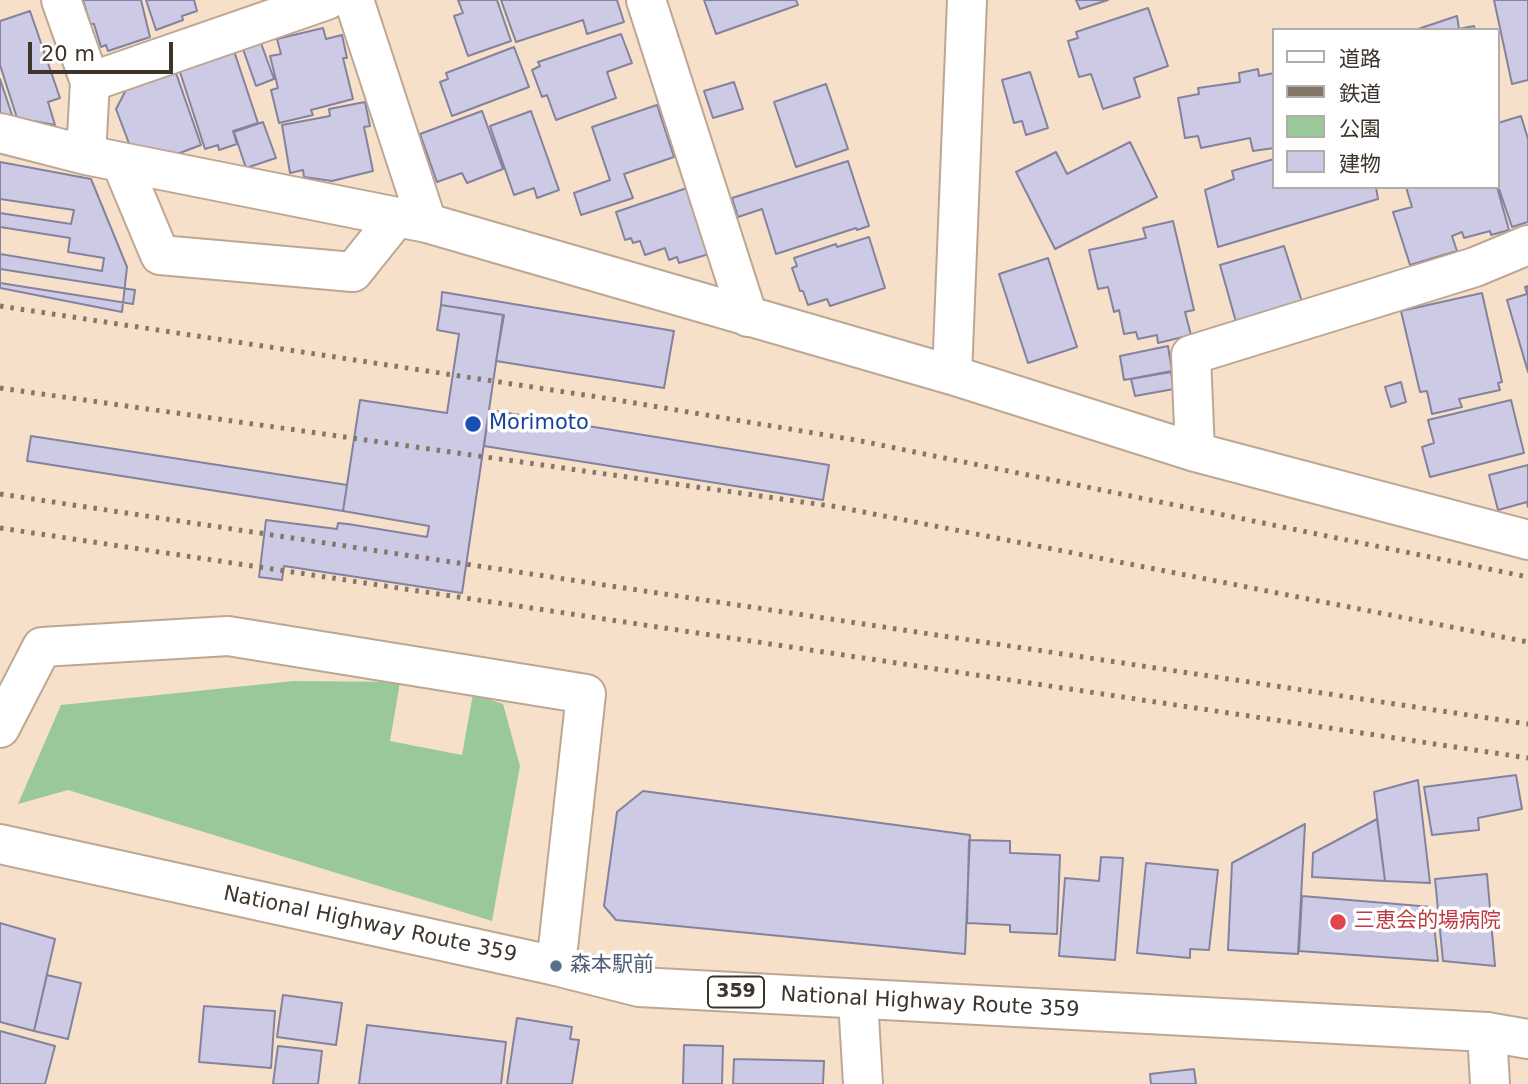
<!DOCTYPE html>
<meta charset="utf-8">
<style>
body{margin:0}
#map{position:relative;width:1528px;height:1084px;overflow:hidden;background:#f6e0ca;font-family:"DejaVu Sans","Noto Sans JP",sans-serif}
canvas{display:block}
.legend{position:absolute;left:1272px;top:28px;width:228px;height:161px;box-sizing:border-box;background:#fff;border:2px solid #b1aeaa;margin:0;padding:9px 12px;list-style:none;font-size:21px;color:#3d342b}
.legend li{display:flex;align-items:center;gap:14px;height:35px}
.legend b{width:35px;border:2px solid #b1aeaa}
.scale{position:absolute;left:28px;top:42px;width:145px;height:32px;box-sizing:border-box;border:4px solid #3d342b;border-top:0;padding-left:9px;font-size:21px;line-height:24px;white-space:nowrap;color:#3d342b;-webkit-text-stroke:5px #fff;paint-order:stroke}
</style>
<div id="map">
<canvas width="1528" height="1084"></canvas>
<ul class="legend">
<li><b style="height:9px;background:#fff"></b>道路</li>
<li><b style="height:9px;background:#847668"></b>鉄道</li>
<li><b style="height:19px;background:#99c89a"></b>公園</li>
<li><b style="height:19px;background:#cccae5"></b>建物</li>
</ul>
<div class="scale">20 m</div>
</div>
<script>
const context = document.querySelector('canvas').getContext('2d');
context.lineJoin = 'round';
function paint(path, color) { context.fillStyle = color; context.fill(path, 'evenodd'); }
const shape = rows => new Path2D(rows.map(r => 'M' + r).join(''));
function stroke(path, color, width, dash) { context.strokeStyle = color; context.lineWidth = width; context.lineCap = dash ? 'butt' : 'round'; context.setLineDash(dash || []); context.stroke(path); }
function drawText(font, color, halo, rows, align = 'center') {
  context.font = font + ' "DejaVu Sans","Noto Sans JP",sans-serif'; context.lineWidth = 7; context.setLineDash([]); context.textBaseline = 'middle'; context.strokeStyle = halo; context.fillStyle = color; for (const [text, x, y, turn = 0] of rows) {
    context.save(); context.translate(x, y); context.rotate((+turn || 0) * Math.PI / 180); context.textAlign = isNaN(turn) ? turn : align; if (halo) context.strokeText(text, 0, 0); context.fillText(text, 0, 0); context.restore();
  }
}
paint(shape([
 [294,681,400,682,390,741,462,755,473,694,503,704,520,766,492,921,68,790,18,804,61,705]
]), '#99c89a');
const building = shape([
 [83,0,141,0,150,37,108,51,106,45,101,47,94,24,90,24,83,0],
 [146,0,194,0,197,11,182,16,183,20,156,30,146,0],
 [458,0,497,0,511,41,468,56,454,16,463,13,458,0],
 [501,0,617,0,624,22,587,34,583,20,516,42,501,0],
 [704,0,796,0,798,5,716,34,704,0],
 [1076,0,1108,0,1080,9,1076,0],
 [1494,0,1528,0,1528,80,1512,84,1494,0],
 [1148,8,1168,66,1134,78,1140,97,1103,109,1091,74,1079,77,1068,41,1078,38,1076,32,1148,8],
 [30,11,60,98,48,102,55,125,17,118,0,65,0,21,30,11],
 [1457,16,1459,29,1474,26,1475,30,1415,30,1457,16],
 [323,28,326,39,342,35,347,58,343,58,353,99,311,110,313,115,279,123,271,90,278,88,270,56,281,54,277,39,323,28],
 [621,34,632,63,607,72,616,98,556,120,547,95,542,97,532,70,540,66,538,62,621,34],
 [261,43,274,79,256,86,243,49,261,43],
 [514,47,529,87,452,116,440,82,448,79,446,73,514,47],
 [234,51,258,123,233,131,237,144,219,150,218,145,205,149,179,69,234,51],
 [1258,69,1259,76,1274,73,1274,148,1253,151,1250,138,1201,148,1198,136,1185,138,1178,98,1199,94,1198,88,1240,82,1239,73,1258,69],
 [1030,72,1048,128,1026,135,1022,121,1014,123,1002,80,1030,72],
 [176,73,201,145,177,154,130,146,116,109,126,90,176,73],
 [0,79,13,118,0,115,0,79],
 [734,82,743,109,713,118,704,91,734,82],
 [826,84,848,149,796,167,774,102,826,84],
 [365,102,370,126,364,127,373,171,332,181,304,177,303,170,290,173,282,125,330,116,329,109,365,102],
 [657,105,674,157,624,174,633,198,581,215,574,193,610,180,592,127,657,105],
 [482,111,503,169,467,183,462,173,437,182,420,134,482,111],
 [531,111,559,190,537,198,534,188,514,195,490,126,531,111],
 [1521,116,1528,139,1528,222,1512,227,1498,186,1498,123,1521,116],
 [263,122,276,158,246,168,234,132,263,122],
 [1130,142,1157,197,1055,249,1016,172,1056,152,1067,174,1130,142],
 [1274,159,1274,187,1376,187,1378,199,1218,247,1205,190,1234,179,1232,171,1274,159],
 [848,161,869,226,857,230,856,228,776,254,762,209,738,217,732,198,848,161],
 [0,162,91,179,127,267,122,312,0,288,0,162],
 [1406,187,1497,187,1509,230,1491,235,1490,231,1464,238,1462,232,1452,236,1457,251,1410,265,1393,212,1412,207,1406,187],
 [687,188,709,254,679,263,677,257,669,260,665,248,645,255,640,241,633,243,631,238,625,240,616,212,687,188],
 [0,199,74,210,71,224,0,213,0,199],
 [1173,221,1194,310,1185,312,1191,335,1158,343,1157,335,1138,339,1136,332,1124,334,1119,310,1114,312,1108,287,1098,289,1089,250,1146,238,1143,228,1173,221],
 [0,227,70,238,68,252,104,258,102,271,0,254,0,227],
 [869,237,885,288,830,306,827,299,808,305,803,291,800,291,792,268,797,266,794,258,836,244,837,247,869,237],
 [1284,246,1304,308,1238,329,1220,265,1284,246],
 [1048,258,1077,347,1028,363,999,274,1048,258],
 [0,269,135,290,133,304,0,283,0,269],
 [1528,286,1528,372,1507,300,1527,294,1525,287,1528,286],
 [442,292,674,331,664,388,496,361,504,315,441,305,442,292],
 [1482,293,1502,382,1498,383,1500,390,1459,399,1462,407,1432,414,1427,391,1420,392,1401,311,1482,293],
 [441,305,503,315,462,593,284,566,282,580,259,577,266,520,337,529,338,523,348,524,427,537,429,526,343,511,360,400,447,413,459,334,437,330,441,305],
 [1168,346,1172,371,1124,380,1120,356,1168,346],
 [1171,372,1174,389,1135,396,1131,379,1171,372],
 [1401,382,1406,402,1391,407,1385,387,1401,382],
 [1511,400,1524,453,1430,477,1422,447,1434,443,1428,420,1511,400],
 [489,410,829,465,823,500,484,446,489,410],
 [31,436,347,485,343,511,27,461,31,436],
 [1528,465,1528,507,1527,502,1498,510,1489,475,1528,465],
 [1516,775,1522,809,1478,818,1479,830,1432,835,1424,787,1516,775],
 [1418,780,1430,883,1385,881,1374,792,1418,780],
 [643,791,970,835,965,954,616,920,604,906,617,812,643,791],
 [1377,819,1385,881,1312,877,1313,853,1377,819],
 [1305,824,1298,954,1228,950,1232,863,1305,824],
 [969,840,1010,841,1010,853,1060,855,1057,934,1010,932,1010,925,967,923,969,840],
 [1101,857,1123,858,1115,960,1059,956,1065,878,1099,881,1101,857],
 [1146,863,1218,870,1209,950,1190,949,1190,958,1137,953,1146,863],
 [1487,874,1495,966,1443,961,1435,879,1487,874],
 [1302,896,1432,907,1438,961,1299,951,1302,896],
 [0,923,55,939,34,1031,0,1022,0,923],
 [47,975,81,983,68,1039,34,1031,47,975],
 [283,995,342,1003,336,1045,277,1037,283,995],
 [204,1006,275,1011,271,1068,199,1062,204,1006],
 [517,1018,572,1027,570,1039,579,1040,572,1084,507,1084,517,1018],
 [367,1025,506,1042,501,1084,359,1084,367,1025],
 [0,1031,55,1046,45,1084,0,1084,0,1031],
 [684,1045,723,1046,722,1084,683,1084,684,1045],
 [278,1046,322,1051,318,1084,273,1084,278,1046],
 [734,1059,824,1061,823,1084,733,1084,734,1059],
 [1194,1069,1196,1084,1151,1084,1150,1074,1194,1069]
]);
paint(building, '#cccae5');
stroke(building, '#84829c', 2);
const minor = shape([
 [61,0,90,82,86,155],
 [354,0,427,223],
 [646,0,748,317],
 [90,82,327,0],
 [0,133,86,155,427,223,952,375,1195,452,1528,540],
 [121,162,160,255,353,272,397,217],
 [952,375,967,0],
 [1195,452,1191,355,1475,267,1528,245],
 [0,728,42,647,228,636,586,694,556,966],
 [858,1000,863,1084]
]);
const major = shape([
 [1487,1032,1528,1039]
]);
const highway = shape([
 [0,844,556,966,639,987,1487,1032,1490,1084]
]);
stroke(minor, '#bda793', 42);
stroke(major, '#bda793', 42);
stroke(highway, '#bda793', 42);
stroke(minor, '#fff', 38);
stroke(major, '#fff', 38);
stroke(highway, '#fff', 38);
stroke(shape([
 [0,306,611,399,861,441,1528,577],
 [0,388,838,507,1528,642],
 [0,494,1528,724],
 [0,528,1528,758]
]), '#847668', 5, [3.5, 7]);
for (const [x, y, r, color] of [
 [473,424,9,"#1a4fb4"],
 [1338,922,9,"#e0444e"],
 [556,966,7,"#5c6f8a"]
]) { const dot = new Path2D(); dot.arc(x, y, r, 0, 2 * Math.PI); context.fillStyle = color; context.fill(dot); stroke(dot, '#fff', 2.5); }
for (const [x, y, w] of [
 [736,992,56]
]) { const box = new Path2D(); box.roundRect(x - w / 2, y - 15.5, w, 31, 5); context.fillStyle = '#fff'; context.fill(box); stroke(box, '#3d342b', 2); }
drawText('bold 19px', '#3d342b', null, [
 ["359",736,992]
]);
drawText('21px', '#164399', '#fff', [
 ["Morimoto",489,424]
], 'left');
drawText('21px', '#be3a42', '#fff', [
 ["三恵会的場病院",1354,922]
], 'left');
drawText('21px', '#3d342b', '#fff', [
 ["National Highway Route 359",370,925,12],
 ["National Highway Route 359",930,1003,3]
]);
drawText('21px', '#4e5e75', '#fff', [
 ["森本駅前",570,966]
], 'left');
</script>
